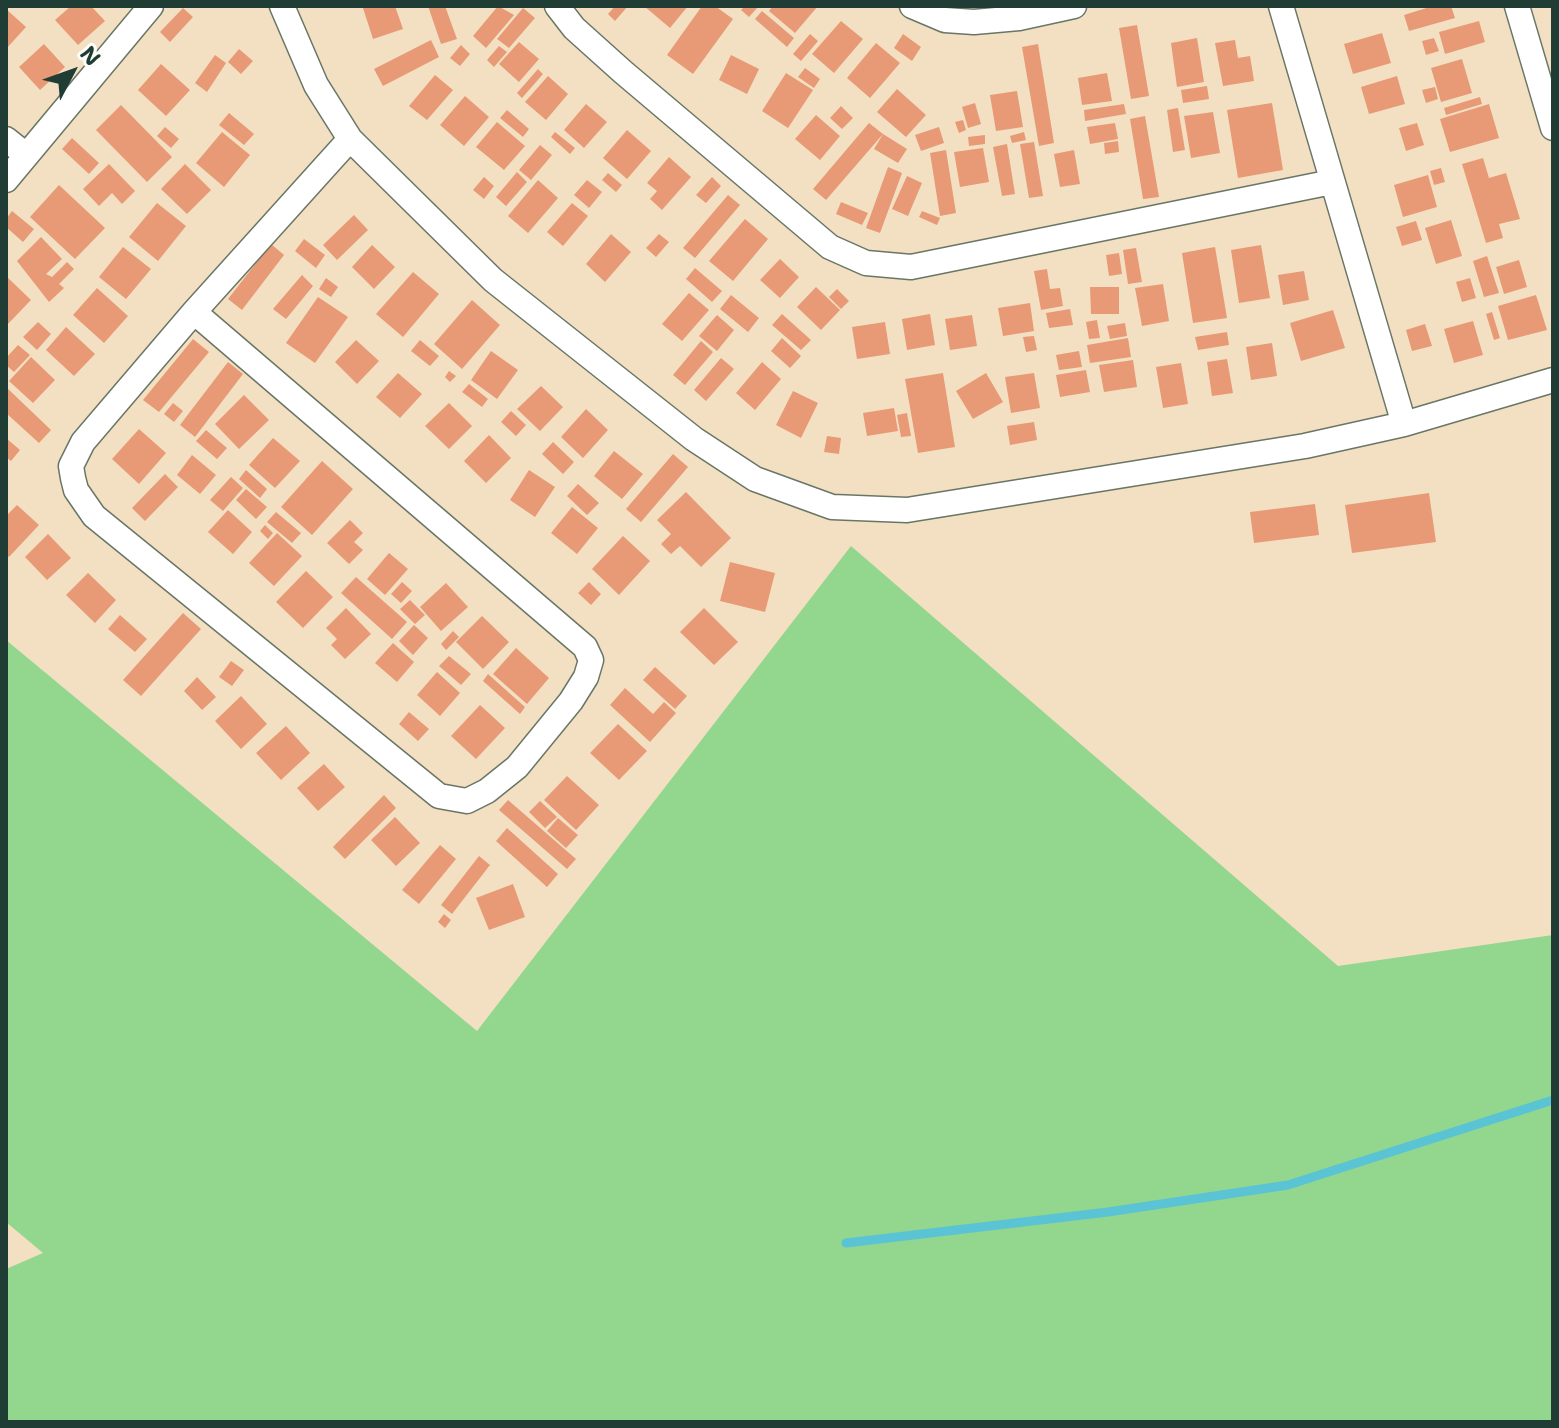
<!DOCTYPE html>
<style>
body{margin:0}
#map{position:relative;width:1559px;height:1428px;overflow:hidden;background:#f3e0c2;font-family:"Shantell Sans",sans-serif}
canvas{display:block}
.frame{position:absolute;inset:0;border:8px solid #1f3d34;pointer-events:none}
.north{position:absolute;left:32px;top:32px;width:80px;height:80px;-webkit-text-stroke:6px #fdfcf7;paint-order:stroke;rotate:49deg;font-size:22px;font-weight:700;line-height:32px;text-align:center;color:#1f3d34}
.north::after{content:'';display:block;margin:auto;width:28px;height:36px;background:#1f3d34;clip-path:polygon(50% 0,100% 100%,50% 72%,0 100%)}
</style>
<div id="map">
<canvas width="1559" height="1428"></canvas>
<div class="frame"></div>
<div class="north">N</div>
</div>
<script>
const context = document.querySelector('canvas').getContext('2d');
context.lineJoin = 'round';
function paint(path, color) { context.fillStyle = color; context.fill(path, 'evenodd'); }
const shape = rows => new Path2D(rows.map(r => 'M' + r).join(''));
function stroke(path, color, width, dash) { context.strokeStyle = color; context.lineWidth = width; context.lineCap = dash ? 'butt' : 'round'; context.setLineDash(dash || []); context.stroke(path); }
paint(shape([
 [851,546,1338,966,1553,935,1553,1422,6,1422,6,1269,43,1253,6,1222,6,640,477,1031]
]), '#93d68e');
stroke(shape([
 [846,1243,1108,1212,1288,1185,1553,1100]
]), '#5ac4d5', 9);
paint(shape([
 [71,6,91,6,105,21,78,45,55,20],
 [370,6,395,6,403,29,373,39,363,8],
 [428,6,445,6,457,39,441,44],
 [498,6,514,15,486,48,473,36],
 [615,6,628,6,615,21,608,14],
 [644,6,688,6,670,28],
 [702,6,715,6,733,19,693,74,667,55],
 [745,6,759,6,749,17,741,10],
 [773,6,818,6,795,33,769,11],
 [1433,6,1451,6,1455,18,1409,31,1404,15],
 [183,8,193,17,170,42,160,32],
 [523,8,535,18,509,48,497,39],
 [6,9,26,27,6,49],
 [762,11,794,38,787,47,755,19],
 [841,21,863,39,834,73,812,54],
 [1479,21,1485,42,1445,54,1439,32],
 [1137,25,1149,96,1131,99,1119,28],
 [1382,33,1391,63,1353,74,1344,44],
 [810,34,818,41,801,61,793,54],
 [903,34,921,47,912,61,894,48],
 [1197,38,1204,82,1177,87,1171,43],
 [1434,38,1439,51,1426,55,1422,41],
 [431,40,439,57,383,86,374,69],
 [1235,40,1238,58,1250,56,1254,81,1223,86,1215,43],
 [519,42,539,59,519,82,499,64],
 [876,43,900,63,870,98,847,78],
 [44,44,65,67,40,90,19,67],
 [1038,44,1054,143,1039,146,1022,47],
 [461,45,470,54,460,66,450,58],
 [499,46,507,52,494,67,487,60],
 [239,49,253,61,241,74,228,62],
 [215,55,226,63,207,92,195,83],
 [731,55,759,69,747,94,719,80],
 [1462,59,1472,93,1441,102,1431,68],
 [161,64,190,90,166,116,138,90],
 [805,68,820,79,814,88,798,77],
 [538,69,543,74,522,98,517,93],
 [786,73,813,90,788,128,762,111],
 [1107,73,1112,101,1082,105,1078,78],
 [435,75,453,90,427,120,409,106],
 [548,76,568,94,546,120,525,102],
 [1397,76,1405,104,1369,114,1361,87],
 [1207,86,1209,99,1183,103,1181,90],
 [1435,87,1438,99,1426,103,1422,90],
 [897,89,926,115,906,137,877,112],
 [1017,91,1023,127,996,131,990,95],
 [465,96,489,117,464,146,440,125],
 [1480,97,1482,104,1446,115,1444,108],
 [975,103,981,124,968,128,962,107],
 [1272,103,1283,170,1238,178,1227,110],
 [586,104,607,122,584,148,564,130],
 [1124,104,1126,114,1085,121,1084,110],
 [1489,104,1499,138,1450,152,1440,119],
 [121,105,172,157,147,182,96,130],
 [841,106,853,118,842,129,830,118],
 [1178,108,1185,150,1173,152,1167,110],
 [507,110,529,129,523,137,500,118],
 [1213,112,1220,153,1191,158,1184,116],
 [229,113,254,134,244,145,219,125],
 [816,115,840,136,820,160,795,139],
 [1145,116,1159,197,1143,199,1130,119],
 [963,120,966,130,959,133,955,122],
 [497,122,525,146,504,170,476,147],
 [869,123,883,134,826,200,813,189],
 [1115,123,1118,139,1090,144,1087,127],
 [1417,123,1424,145,1406,151,1399,128],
 [165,127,179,139,171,148,157,136],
 [939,127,944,143,921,151,915,135],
 [627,130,651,151,627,179,603,158],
 [222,132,250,155,224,187,196,163],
 [555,132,575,148,570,154,551,137],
 [1024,132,1026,140,1012,143,1010,136],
 [883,134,907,149,898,163,874,149],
 [985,135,985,144,969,146,968,137],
 [72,138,99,163,89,174,62,149],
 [1118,141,1119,152,1105,154,1104,143],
 [1034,142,1043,196,1029,198,1020,144],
 [1007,144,1015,194,1002,196,993,147],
 [540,145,552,155,531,180,519,170],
 [983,148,989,182,960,187,954,152],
 [946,150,956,213,940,216,930,153],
 [1074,150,1080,184,1060,187,1054,154],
 [669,157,691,177,662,210,650,199,657,191,647,183],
 [1483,158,1489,178,1506,173,1520,219,1499,224,1503,238,1486,243,1462,164],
 [109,164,135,191,122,204,112,193,99,206,83,189],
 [185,164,211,190,187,214,161,189],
 [888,167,902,173,880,233,866,228],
 [1441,168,1445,182,1434,185,1430,171],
 [517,172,527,182,506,206,496,197],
 [608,173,622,185,616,192,602,180],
 [1428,175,1437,207,1403,217,1394,185],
 [907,176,922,183,908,216,892,209],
 [484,177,494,186,484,199,473,190],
 [712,177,721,186,706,203,696,195],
 [538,180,558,198,528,233,508,216],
 [587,180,602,192,589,208,574,195],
 [59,185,105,228,75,259,30,217],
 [728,195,740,205,695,258,683,248],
 [841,202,868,213,862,225,836,214],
 [157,203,186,226,158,261,129,237],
 [572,203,588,216,563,246,547,232],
 [12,211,34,229,23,242,6,227,6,219],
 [922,211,940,218,937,225,919,217],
 [354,215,368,230,337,260,323,245],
 [745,219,768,239,733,281,709,261],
 [1451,220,1462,256,1436,264,1425,228],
 [1416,221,1422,240,1402,246,1396,227],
 [611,234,631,252,605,282,586,264],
 [659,234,669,242,656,257,646,248],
 [41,237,62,259,46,274,52,277,67,262,74,269,59,284,64,288,49,302,17,261],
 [304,239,325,255,316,268,295,251],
 [271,244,284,255,242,310,228,299],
 [372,245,395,267,374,289,352,267],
 [1261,245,1270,298,1239,303,1231,250],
 [123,247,151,269,126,299,99,277],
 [1215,247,1227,318,1193,323,1182,253],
 [1136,248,1142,282,1128,284,1123,250],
 [1119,253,1122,274,1109,276,1106,255],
 [1487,256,1499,293,1484,297,1473,261],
 [780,259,799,277,780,298,760,280],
 [1519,260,1527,287,1504,294,1496,267],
 [695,268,722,291,712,302,686,279],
 [1047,269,1050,289,1060,288,1063,306,1041,310,1034,271],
 [1304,271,1309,300,1283,305,1278,275],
 [413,272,439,294,403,337,376,314],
 [302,275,313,286,286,319,273,309],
 [6,276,31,300,6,326],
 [326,278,338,287,331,297,319,289],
 [1470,278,1476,298,1462,302,1456,282],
 [1163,284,1169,321,1142,326,1135,288],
 [816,287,840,310,821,330,797,307],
 [1090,287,1119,287,1119,314,1091,314],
 [97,288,128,316,104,343,73,315],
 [837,289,849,301,841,309,829,297],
 [689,293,709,310,682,341,662,324],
 [731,295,759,318,748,332,720,309],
 [1536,295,1547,330,1508,340,1498,306],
 [318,297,348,317,315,363,286,343],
 [472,300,500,325,462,369,434,344],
 [1030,303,1034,331,1003,336,998,308],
 [1070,309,1073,325,1049,328,1046,313],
 [1333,310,1345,348,1301,361,1290,323],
 [1492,312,1500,338,1494,340,1486,314],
 [782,314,811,340,801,350,772,325],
 [930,314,935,345,907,350,902,319],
 [717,315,734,330,717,351,699,336],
 [972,315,977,346,950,350,945,319],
 [1097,320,1100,338,1089,339,1086,322],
 [1473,321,1483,355,1454,363,1444,329],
 [38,322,51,334,37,350,23,337],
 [885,322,890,354,857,359,852,327],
 [1125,323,1127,336,1110,339,1107,326],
 [1425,324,1432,346,1412,351,1406,330],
 [66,327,95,354,74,376,46,350],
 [1227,332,1229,345,1198,350,1195,337],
 [1034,336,1037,350,1026,352,1023,337],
 [782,338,801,356,790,368,771,351],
 [1128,338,1131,357,1090,363,1087,345],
 [193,339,209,352,159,412,143,400],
 [356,340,379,361,357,384,335,362],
 [420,340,439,356,430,366,411,351],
 [701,341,713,352,685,385,673,375],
 [1272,343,1277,376,1251,380,1246,347],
 [18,345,30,355,14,372,6,365,6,358],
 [491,351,518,370,497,399,471,380],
 [1079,351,1082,367,1059,370,1056,355],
 [31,357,55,380,33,403,9,381],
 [721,358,734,369,706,401,694,390],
 [1227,359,1233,393,1212,396,1207,362],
 [1133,360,1137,387,1104,392,1099,365],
 [228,362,243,374,195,437,180,425],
 [762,362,781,379,755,410,736,393],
 [1181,363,1188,404,1163,408,1156,367],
 [1086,370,1090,392,1060,397,1056,375],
 [449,371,456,376,450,382,445,377],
 [398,373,422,394,400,418,376,397],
 [943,373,955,447,918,453,905,379],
 [986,373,1003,402,973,419,956,391],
 [1034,373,1040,408,1011,413,1005,377],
 [469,384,488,399,482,407,462,392],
 [541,386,563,407,540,431,517,409],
 [6,387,51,430,39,443,6,413],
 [793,391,818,403,801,438,776,425],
 [244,395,269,420,239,449,215,424],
 [173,403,183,411,174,422,164,414],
 [449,403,472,426,449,449,425,426],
 [894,408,898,431,867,436,863,413],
 [586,409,608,430,583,458,561,437],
 [511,411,526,425,516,436,501,422],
 [907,413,911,436,901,437,897,415],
 [1034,422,1037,440,1010,445,1007,426],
 [139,429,166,453,139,484,112,459],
 [206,430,227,448,217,459,196,441],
 [489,435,511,458,486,483,464,461],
 [827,436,841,438,839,454,824,452],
 [6,438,20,450,11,461,6,457],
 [273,438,300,461,275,488,249,465],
 [553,442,574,462,563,474,542,454],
 [614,451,643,474,622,499,594,476],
 [673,454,688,467,641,522,626,509],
 [192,455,216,475,200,494,177,475],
 [322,461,353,489,312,535,281,507],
 [246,470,267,489,260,498,239,479],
 [529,470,555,487,535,517,510,500],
 [165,474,178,487,145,521,132,508],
 [231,477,243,488,223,511,210,500],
 [578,484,599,503,587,515,567,496],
 [246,489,267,507,256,519,236,500],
 [686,492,731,538,701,567,680,546,671,554,661,544,671,534,657,520],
 [1429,493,1436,542,1352,553,1345,505],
 [1315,504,1319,535,1254,543,1250,512],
 [17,505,39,525,9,557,6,554,6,516],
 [572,507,598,528,577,554,551,533],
 [228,510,252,532,233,554,208,532],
 [276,512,301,533,292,543,267,522],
 [350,520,363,533,354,542,363,550,349,564,327,543],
 [265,525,273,533,268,539,260,531],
 [277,533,302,556,274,586,249,563],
 [48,534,71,558,47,580,25,557],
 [623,536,650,561,619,595,592,569],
 [389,553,408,569,385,595,367,579],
 [730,562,775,573,765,612,720,601],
 [306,571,333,597,303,628,276,602],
 [88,573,116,600,95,623,66,595],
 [356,577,407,622,392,639,341,593],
 [402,582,412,591,401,603,391,594],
 [589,582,601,594,591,605,578,593],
 [446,583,468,607,441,631,420,607],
 [410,600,425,615,415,624,400,609],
 [346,608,371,634,345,659,331,645,337,639,326,628],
 [704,608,738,642,714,665,680,632],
 [183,613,201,629,141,696,123,680],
 [120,615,147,639,135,652,108,629],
 [482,616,509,642,483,669,456,642],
 [414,625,428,638,413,655,399,641],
 [453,631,459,637,446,650,441,644],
 [393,643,414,662,397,682,375,663],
 [516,648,549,678,527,704,493,674],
 [449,656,471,674,461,685,439,666],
 [231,661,244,670,232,686,219,677],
 [655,667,687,696,675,709,643,680],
 [437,672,460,693,440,716,417,695],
 [488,674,525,707,520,714,483,681],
 [197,677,216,697,202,710,184,691],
 [625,688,653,714,664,702,676,713,650,742,610,705],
 [241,696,267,724,241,749,215,721],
 [480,705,505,728,476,759,451,736],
 [409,712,429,729,418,741,399,724],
 [618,724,647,751,619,780,590,753],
 [286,726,310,753,281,780,256,753],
 [324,764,345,787,318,811,297,788],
 [567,776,599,805,576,830,544,800],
 [384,795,396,808,345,859,333,847],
 [508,800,576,859,567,869,499,810],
 [540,801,557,817,545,828,529,812],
 [395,817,420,843,396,866,371,840],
 [558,818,578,835,566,848,547,831],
 [507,828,558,874,547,887,496,841],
 [440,845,456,859,419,904,402,890],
 [479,856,490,865,452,914,441,905],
 [513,884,525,917,489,930,476,898],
 [444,914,451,920,445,928,438,922]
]), '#e79a75');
const minor = shape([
 [282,6,316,85,350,139,493,280,694,439,755,479,832,507,907,510,1305,446,1404,424,1553,380],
 [557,6,574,28,623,72,830,247,866,263,911,267,1332,182],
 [912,6,945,20,974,22,1019,18,1074,6],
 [1281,6,1404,424],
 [1517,6,1553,128],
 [6,139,26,155],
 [6,180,151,6],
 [194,312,585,647,591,660,586,677,571,701,517,767,487,791,467,801,439,796,94,516,76,490,73,478,71,466,83,442,194,312,350,139]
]);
stroke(minor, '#697666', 27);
stroke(minor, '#fff', 24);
</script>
